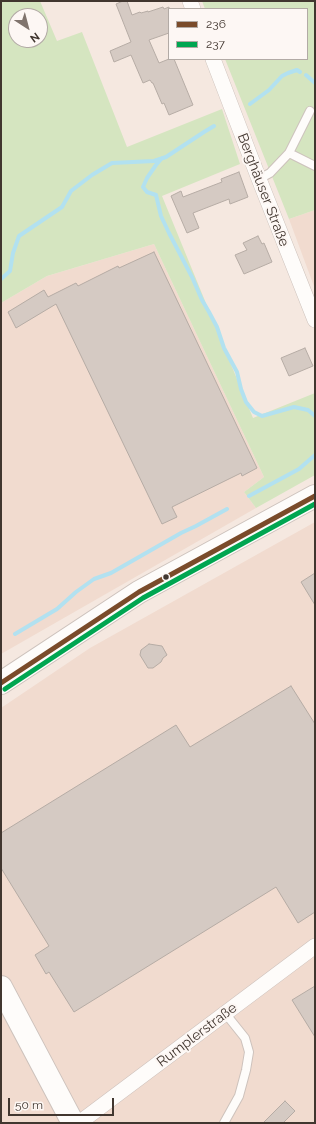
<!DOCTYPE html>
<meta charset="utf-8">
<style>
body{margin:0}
#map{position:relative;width:316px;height:1124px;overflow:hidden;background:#f5e8e0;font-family:Raleway,sans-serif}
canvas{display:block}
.frame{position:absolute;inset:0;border:2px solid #41362f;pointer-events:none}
.legend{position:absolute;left:168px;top:8px;width:140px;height:52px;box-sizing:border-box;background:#fdf7f4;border:1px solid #b2aaa5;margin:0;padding:5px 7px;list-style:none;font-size:12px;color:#41362f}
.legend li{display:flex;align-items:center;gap:8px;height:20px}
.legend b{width:20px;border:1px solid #b2aaa5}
.north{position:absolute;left:8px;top:8px;width:40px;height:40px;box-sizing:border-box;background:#fdf7f4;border:1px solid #b2aaa5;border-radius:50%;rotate:144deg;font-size:11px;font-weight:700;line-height:16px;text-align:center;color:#41362f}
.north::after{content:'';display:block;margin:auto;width:14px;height:18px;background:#80746d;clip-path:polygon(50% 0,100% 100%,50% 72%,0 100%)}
.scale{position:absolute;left:8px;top:1098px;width:106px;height:18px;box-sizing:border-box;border:2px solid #41362f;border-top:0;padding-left:5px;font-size:12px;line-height:14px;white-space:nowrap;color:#41362f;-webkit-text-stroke:3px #fdf7f4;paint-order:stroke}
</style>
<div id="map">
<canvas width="316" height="1124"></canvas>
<div class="frame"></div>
<ul class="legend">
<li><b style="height:5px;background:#7a4b2a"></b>236</li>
<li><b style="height:5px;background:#00a651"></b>237</li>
</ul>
<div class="north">N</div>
<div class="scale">50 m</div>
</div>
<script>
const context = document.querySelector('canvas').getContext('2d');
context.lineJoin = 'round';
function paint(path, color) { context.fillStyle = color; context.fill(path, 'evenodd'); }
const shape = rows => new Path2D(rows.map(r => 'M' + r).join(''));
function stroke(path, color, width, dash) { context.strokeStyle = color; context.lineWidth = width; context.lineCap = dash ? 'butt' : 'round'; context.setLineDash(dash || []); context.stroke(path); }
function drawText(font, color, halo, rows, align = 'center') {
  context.font = font + ' Raleway,sans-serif'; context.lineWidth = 4; context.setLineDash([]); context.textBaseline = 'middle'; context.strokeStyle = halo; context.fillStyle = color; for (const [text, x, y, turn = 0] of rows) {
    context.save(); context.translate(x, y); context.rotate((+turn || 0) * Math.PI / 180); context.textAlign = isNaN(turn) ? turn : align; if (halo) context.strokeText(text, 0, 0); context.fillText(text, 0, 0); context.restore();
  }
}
paint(shape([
 [315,210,315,289,289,219],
 [154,244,264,477,244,492,256,508,1,654,1,303,47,276],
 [315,522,315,1123,1,1123,1,708,90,648]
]), '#f1dbcf');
paint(shape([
 [1,1,40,1,57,41,82,32,127,147,222,109,240,164,162,196,253,418,315,393,315,475,256,508,244,492,264,477,154,244,47,276,1,303],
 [16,16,40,16,40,40,16,40],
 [202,1,315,1,315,210,289,219,225,59,307,59,307,9,205,9]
]), '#d5e5c0');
stroke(shape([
 [306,75,315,83],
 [250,104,269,90,282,76,288,73,297,70,300,72],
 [162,158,156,165,147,178,143,187,147,192,156,195,161,216,169,233,192,277,202,300,209,312,217,327,224,348,237,372,241,389,246,402,254,412,262,416,294,407,308,410,315,416],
 [1,279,10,271,13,253,19,236,62,207,71,191,92,175,112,163,154,161,166,157,204,132,214,126],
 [249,496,299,469,315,455],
 [15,634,57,609,76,592,94,579,111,573,181,533,196,526,227,509]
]), '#b2e1f0', 4);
const building = shape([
 [123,1,127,1,132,15,140,12,141,13,148,11,148,12,163,7,164,9,169,7,169,33,149,40,159,63,169,59,174,59,193,105,169,115,164,103,162,104,153,83,152,83,150,80,143,83,131,55,114,62,110,51,131,42,116,4,123,1],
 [239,172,248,197,230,204,229,199,193,213,199,228,187,233,171,196,181,191,183,197,222,182,221,179,239,172],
 [258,236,262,244,264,243,272,262,244,274,235,255,247,250,243,243,258,236],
 [154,252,257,468,242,476,241,473,172,507,177,517,162,524,56,304,16,328,8,312,44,290,48,297,76,283,78,286,118,266,119,268,154,252],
 [305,348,313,366,289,376,281,358,305,348],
 [315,573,315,605,301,582,315,573],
 [149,644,162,646,167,655,163,658,161,662,153,668,148,668,140,655,141,650,149,644],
 [291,686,315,724,315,912,298,923,276,887,74,1012,49,972,46,974,35,955,49,946,1,868,1,833,176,725,190,747,291,686],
 [315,986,315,1037,292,1000,315,986],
 [285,1101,295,1111,283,1123,263,1123,285,1101]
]);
paint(building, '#d5cac3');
stroke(building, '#b6aca5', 1);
const lane = shape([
 [289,153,310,111],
 [259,179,270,173,289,153,315,166],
 [224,1123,239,1096,246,1070,249,1052,245,1038,225,1013]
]);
const street = shape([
 [190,1,193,9],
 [213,59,259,179,315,320],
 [79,1123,315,946]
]);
const secondary = shape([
 [1,683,139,592,315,496],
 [1,987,73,1123]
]);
stroke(lane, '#cdc2bc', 10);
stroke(street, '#cdc2bc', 16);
stroke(secondary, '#cdc2bc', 24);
stroke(lane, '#fefcfa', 8);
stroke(street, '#fefcfa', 15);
stroke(secondary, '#fefcfa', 22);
stroke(shape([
 [1,683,139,592,315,496]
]), '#7a4b2a', 5);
stroke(shape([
 [5,689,143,598,315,504]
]), '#00a651', 5);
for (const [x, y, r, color] of [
 [166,577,3.5,"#41362f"]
]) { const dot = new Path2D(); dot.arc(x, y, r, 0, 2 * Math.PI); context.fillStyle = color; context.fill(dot); stroke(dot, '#fdf7f4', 1.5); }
drawText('14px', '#41362f', '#fdf7f4', [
 ["Berghäuser Straße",263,190,69],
 ["Rumplerstraße",197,1035,-37]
]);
</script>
